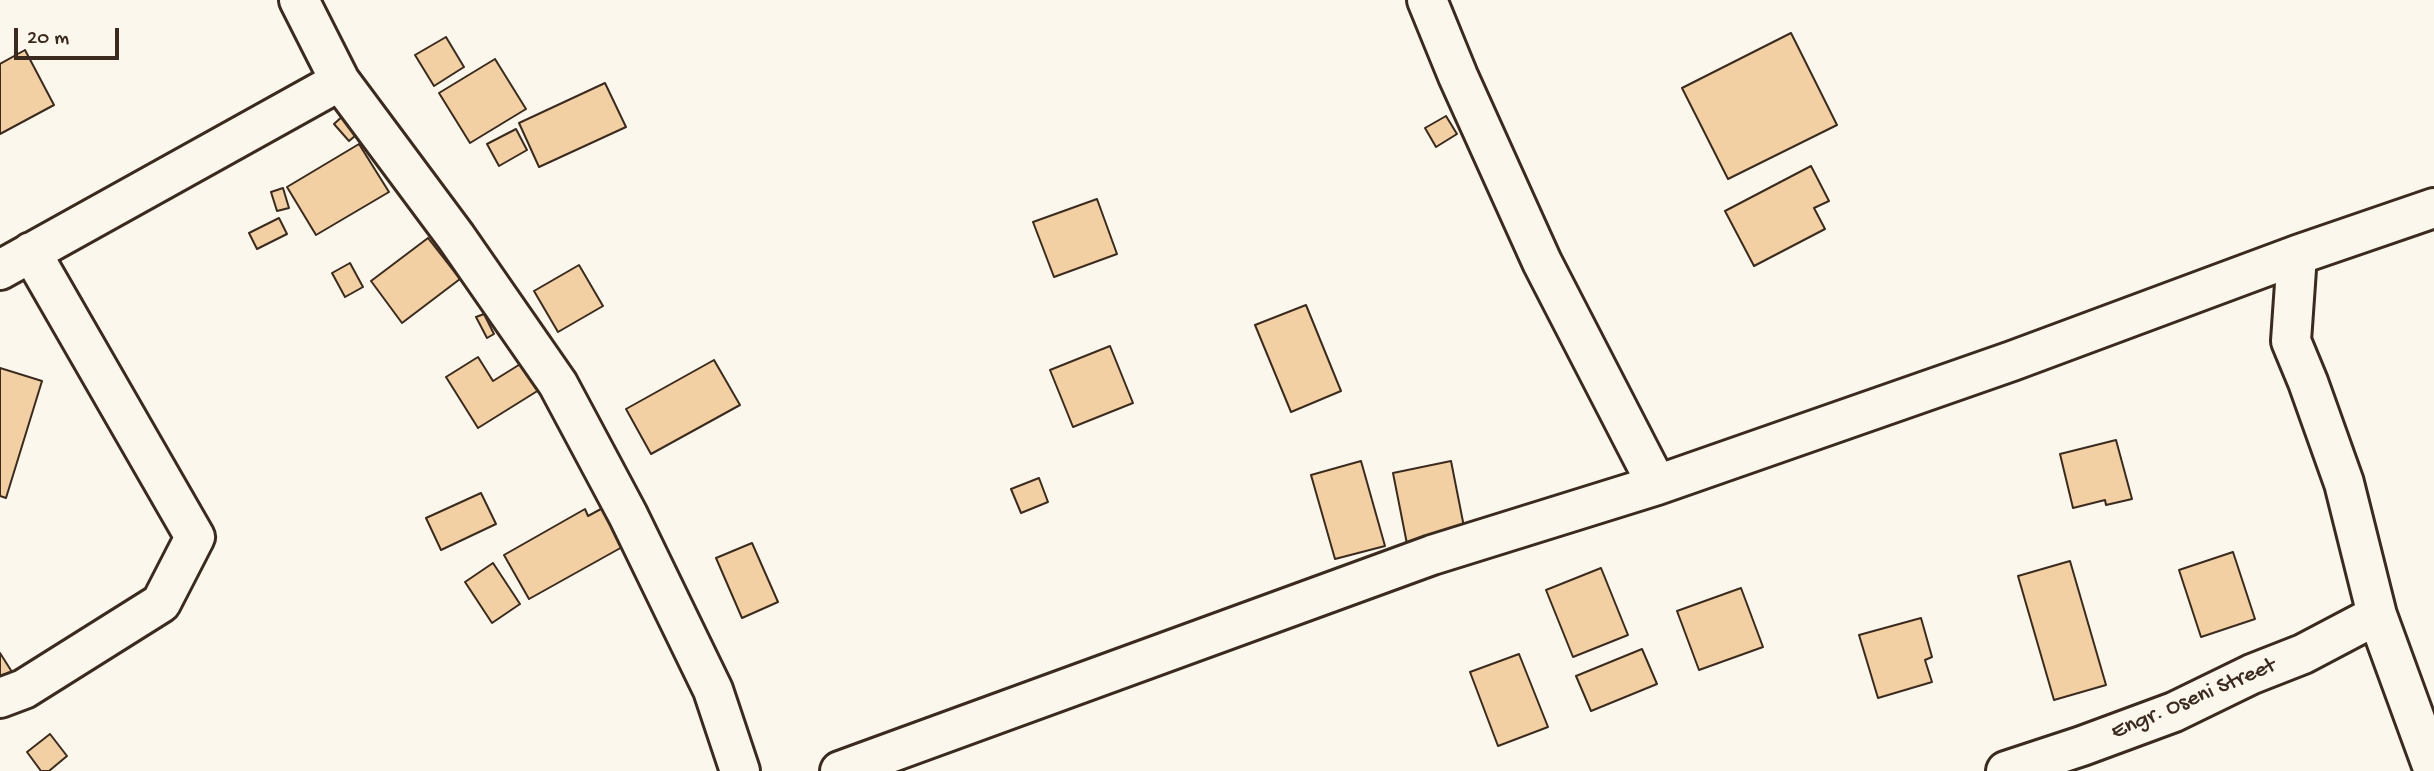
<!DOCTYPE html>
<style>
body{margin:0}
#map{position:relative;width:2434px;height:771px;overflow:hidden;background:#fbf7ec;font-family:"Gochi Hand",sans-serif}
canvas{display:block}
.scale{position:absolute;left:14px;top:28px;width:105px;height:32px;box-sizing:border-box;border:4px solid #3b2a1e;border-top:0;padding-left:9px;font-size:21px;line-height:24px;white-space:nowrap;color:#3b2a1e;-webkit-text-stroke:5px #fbf7ec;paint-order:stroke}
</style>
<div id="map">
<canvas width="2434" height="771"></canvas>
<div class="scale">20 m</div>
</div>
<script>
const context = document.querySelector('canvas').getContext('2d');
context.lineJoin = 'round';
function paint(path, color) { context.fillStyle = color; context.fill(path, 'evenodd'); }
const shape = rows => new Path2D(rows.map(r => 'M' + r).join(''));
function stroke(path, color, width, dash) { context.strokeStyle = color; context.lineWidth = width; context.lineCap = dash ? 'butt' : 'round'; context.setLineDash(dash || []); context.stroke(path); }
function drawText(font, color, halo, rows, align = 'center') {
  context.font = font + ' "Gochi Hand",sans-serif'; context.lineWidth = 6; context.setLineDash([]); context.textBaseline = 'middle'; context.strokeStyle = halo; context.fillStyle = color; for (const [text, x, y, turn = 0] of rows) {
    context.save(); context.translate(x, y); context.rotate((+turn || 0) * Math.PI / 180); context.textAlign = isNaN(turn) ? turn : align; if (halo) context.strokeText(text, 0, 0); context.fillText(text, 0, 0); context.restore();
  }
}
const building = shape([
 [1791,33,1837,125,1728,179,1682,88,1791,33],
 [446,37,464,67,434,86,415,55,446,37],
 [25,50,54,105,0,134,0,64,25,50],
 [495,59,526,109,470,143,439,93,495,59],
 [605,83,626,127,539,167,519,123,605,83],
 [346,113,362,130,349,141,334,124,346,113],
 [1446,116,1457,134,1436,147,1425,128,1446,116],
 [516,129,527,150,499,166,487,144,516,129],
 [359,144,389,192,316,235,287,187,359,144],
 [1811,166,1829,201,1814,208,1825,229,1754,266,1725,211,1811,166],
 [283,188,289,208,277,211,271,192,283,188],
 [1097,199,1117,254,1054,277,1033,222,1097,199],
 [279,218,287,234,257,249,249,233,279,218],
 [428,238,460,279,402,323,371,281,428,238],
 [350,263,363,287,345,297,332,273,350,263],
 [579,265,603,306,558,332,534,291,579,265],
 [1306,305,1341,391,1291,412,1255,325,1306,305],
 [484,314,494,334,487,338,476,317,484,314],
 [1110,346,1133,403,1073,427,1050,370,1110,346],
 [478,357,493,381,530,358,547,385,478,428,446,377,478,357],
 [714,360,740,405,651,454,626,409,714,360],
 [0,368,42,381,6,498,0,496,0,368],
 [2116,440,2132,499,2106,505,2105,500,2073,508,2060,454,2116,440],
 [1361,461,1385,546,1335,559,1311,475,1361,461],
 [1451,461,1465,532,1407,544,1393,473,1451,461],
 [1039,478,1048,502,1021,513,1011,489,1039,478],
 [481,493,496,524,441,550,426,518,481,493],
 [612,503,633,541,529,599,504,555,585,509,588,516,612,503],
 [752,543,778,602,742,618,716,558,752,543],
 [2233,552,2255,619,2201,637,2179,570,2233,552],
 [2070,561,2106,685,2054,700,2018,576,2070,561],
 [493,563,520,604,492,623,465,582,493,563],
 [1601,568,1628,635,1573,657,1546,590,1601,568],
 [1741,588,1763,647,1699,670,1677,611,1741,588],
 [1921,618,1932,657,1925,660,1932,682,1878,698,1859,635,1921,618],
 [1642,649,1657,684,1591,711,1576,676,1642,649],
 [0,653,12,672,0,680,0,653],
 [1519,654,1548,727,1498,746,1470,672,1519,654],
 [50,734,67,756,49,771,41,771,27,752,50,734]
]);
paint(building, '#f2d0a3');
stroke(building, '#3b2a1e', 2);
const street = shape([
 [299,0,340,81,456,237,558,384,628,515,713,690,740,771],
 [1427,0,1458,76,1542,262,1657,485],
 [2297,255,2291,341,2308,382,2344,483,2377,615,2434,771],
 [0,270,340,81],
 [0,698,24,689,161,603,195,537,31,252],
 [840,771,1432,555,1657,485,2012,361,2297,255,2434,208],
 [2006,771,2082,746,2174,712,2252,674,2303,654,2377,615]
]);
stroke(street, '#3b2a1e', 44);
stroke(street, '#fbf7ec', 38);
drawText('23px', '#3b2a1e', '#fbf7ec', [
 ["Engr. Oseni Street",2194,700,-23]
]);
</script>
